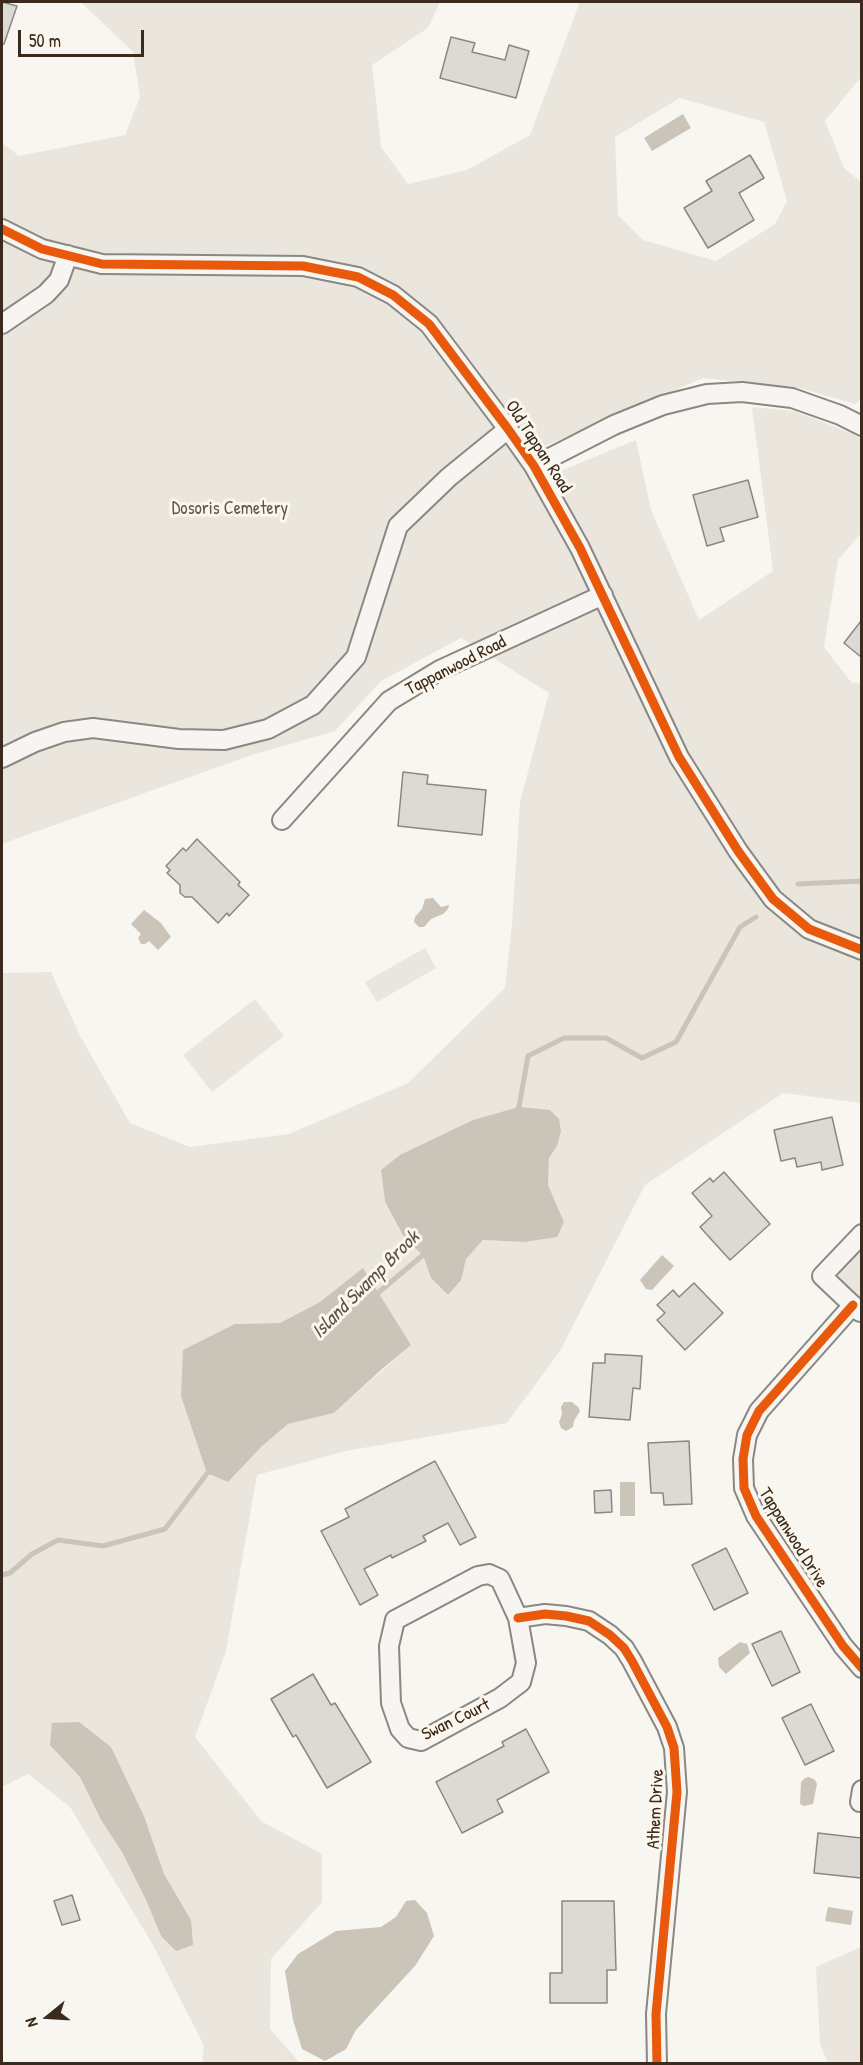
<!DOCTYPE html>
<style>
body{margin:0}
#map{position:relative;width:863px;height:2065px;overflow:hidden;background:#f8f6f0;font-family:"Patrick Hand",sans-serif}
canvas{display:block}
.frame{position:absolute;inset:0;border:3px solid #3b2a1e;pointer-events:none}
.north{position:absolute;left:18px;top:1987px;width:60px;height:60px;-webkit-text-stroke:4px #fbf7ec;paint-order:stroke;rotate:252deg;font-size:16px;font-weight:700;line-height:24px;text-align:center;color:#3b2a1e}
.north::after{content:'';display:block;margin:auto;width:21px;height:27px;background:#3b2a1e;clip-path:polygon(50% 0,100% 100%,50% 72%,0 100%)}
.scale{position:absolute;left:18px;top:30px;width:126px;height:27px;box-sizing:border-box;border:3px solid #3b2a1e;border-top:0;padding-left:8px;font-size:18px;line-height:21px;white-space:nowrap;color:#3b2a1e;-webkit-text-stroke:4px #fbf7ec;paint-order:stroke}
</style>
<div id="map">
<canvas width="863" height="2065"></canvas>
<div class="frame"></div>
<div class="north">N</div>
<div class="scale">50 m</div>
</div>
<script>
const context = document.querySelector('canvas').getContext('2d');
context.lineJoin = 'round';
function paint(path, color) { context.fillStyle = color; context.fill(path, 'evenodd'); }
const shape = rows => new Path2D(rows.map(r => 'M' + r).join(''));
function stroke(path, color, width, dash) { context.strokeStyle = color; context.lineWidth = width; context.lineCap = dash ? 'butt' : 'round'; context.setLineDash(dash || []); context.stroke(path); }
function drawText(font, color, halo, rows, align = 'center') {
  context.font = font + ' "Patrick Hand",sans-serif'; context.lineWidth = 6; context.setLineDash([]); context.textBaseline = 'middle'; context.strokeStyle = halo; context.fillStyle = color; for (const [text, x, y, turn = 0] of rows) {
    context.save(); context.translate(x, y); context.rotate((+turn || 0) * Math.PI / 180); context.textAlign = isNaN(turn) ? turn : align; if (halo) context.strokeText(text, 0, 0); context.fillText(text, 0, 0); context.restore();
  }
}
paint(shape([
 [81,2,440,2,428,28,372,65,381,147,408,184,467,170,530,135,580,2,861,2,861,77,825,121,844,168,861,182,861,399,855,404,799,388,703,378,533,451,555,473,636,440,651,510,699,620,773,571,752,407,794,411,854,434,861,439,861,533,838,560,824,647,851,682,861,684,861,1103,783,1093,645,1185,560,1351,507,1423,346,1451,257,1475,226,1651,195,1737,261,1821,322,1854,322,1902,271,1959,270,2029,300,2063,202,2063,204,2046,153,1945,70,1807,28,1774,2,1787,2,973,51,972,80,1036,130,1123,190,1147,289,1134,408,1083,505,988,512,925,520,802,549,693,461,638,381,681,335,731,252,755,4,843,2,847,2,143,19,156,125,135,140,97,133,52],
 [680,98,764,122,787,201,775,224,716,261,643,240,618,215,615,137],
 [473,1120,557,1146,549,1158,548,1185,564,1222,524,1242,483,1240,465,1259,461,1280,431,1278,423,1255,405,1239,385,1203,381,1170],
 [363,1269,411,1345,334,1413,288,1424,261,1447,235,1324,280,1323,320,1302],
 [111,1747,144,1816,164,1874,191,1920,161,1936,146,1900,122,1852,101,1820,80,1777],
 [425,948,436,968,377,1002,365,982],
 [255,999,284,1036,212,1092,183,1055],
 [859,1251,861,1251,861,1303,840,1283,838,1279,839,1270],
 [861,1947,861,2063,828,2063,820,2044,816,1967]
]), '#eae6dd');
paint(shape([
 [683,114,691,128,652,151,644,138],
 [433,898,441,907,449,905,448,909,443,914,431,919,424,927,419,927,414,922,415,917,422,909,425,899],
 [144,910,161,923,171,937,158,950,149,941,145,944,141,944,138,938,141,934,131,924],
 [519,1107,550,1110,559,1119,561,1131,557,1146,549,1158,548,1185,564,1222,557,1237,524,1242,483,1240,466,1259,461,1280,448,1295,431,1278,423,1255,405,1239,385,1202,381,1170,400,1155,473,1120],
 [662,1255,674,1266,652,1290,646,1289,640,1280],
 [363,1268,411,1345,382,1369,334,1413,288,1424,261,1447,228,1482,207,1473,181,1396,183,1350,235,1324,280,1323,320,1302],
 [564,1402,572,1402,578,1407,580,1411,574,1421,573,1427,566,1431,561,1428,559,1422,562,1414,561,1407],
 [620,1482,635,1482,635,1516,620,1516],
 [740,1642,747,1644,750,1653,726,1674,719,1667,718,1658],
 [79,1722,111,1747,144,1816,164,1874,191,1920,193,1945,176,1951,161,1936,146,1900,122,1852,101,1820,80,1777,50,1745,52,1723],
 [809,1777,815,1780,817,1784,813,1804,804,1806,800,1804,801,1782,805,1778],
 [415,1900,427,1913,434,1936,415,1966,356,2030,346,2049,325,2061,302,2049,293,2020,285,1971,298,1954,336,1931,381,1927,396,1917,406,1901],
 [828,1907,853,1911,851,1925,825,1921]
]), '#cac4b9');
stroke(shape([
 [798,884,862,881],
 [515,1113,519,1107,528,1056,564,1038,606,1038,642,1058,676,1042,740,927,756,917],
 [373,1297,423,1255,426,1249],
 [2,1575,10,1573,32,1554,58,1540,103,1546,165,1529,212,1467]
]), '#cac4b9', 5);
const building = shape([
 [2,2,17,6,4,44,2,44,2,2],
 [451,37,475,43,472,52,505,60,509,45,529,51,516,98,440,78,451,37],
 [750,155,764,178,739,193,754,220,708,248,684,208,712,191,706,181,750,155],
 [748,480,758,517,720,528,724,541,707,546,693,495,748,480],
 [861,621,861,657,844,643,861,621],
 [403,772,428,775,427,784,486,790,482,835,398,826,403,772],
 [197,839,240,882,238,885,249,895,229,916,227,913,218,923,192,897,185,897,180,893,180,885,167,873,170,870,166,866,183,848,186,851,197,839],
 [832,1117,843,1165,822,1170,821,1162,797,1167,795,1158,781,1161,774,1130,832,1117],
 [724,1172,770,1224,730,1260,700,1227,712,1216,692,1193,710,1178,713,1182,724,1172],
 [694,1283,723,1313,685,1350,657,1320,665,1313,657,1305,673,1290,679,1297,694,1283],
 [605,1354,642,1356,640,1389,633,1388,630,1420,589,1417,593,1363,605,1363,605,1354],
 [689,1441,692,1504,664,1505,663,1493,651,1493,648,1443,689,1441],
 [435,1461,476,1537,460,1545,448,1523,423,1536,426,1541,392,1558,391,1555,364,1569,378,1595,360,1605,321,1531,349,1517,345,1509,435,1461],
 [611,1490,612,1512,595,1513,594,1491,611,1490],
 [726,1548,748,1593,714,1610,692,1565,726,1548],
 [781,1631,800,1672,772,1686,752,1644,781,1631],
 [313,1674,331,1705,335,1703,371,1762,327,1788,296,1735,293,1737,271,1699,313,1674],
 [811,1704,834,1751,805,1765,782,1718,811,1704],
 [526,1729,549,1772,497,1800,503,1812,462,1833,436,1782,504,1746,502,1742,526,1729],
 [818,1833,861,1838,861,1878,814,1873,818,1833],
 [72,1895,80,1920,62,1925,54,1901,72,1895],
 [562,1901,614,1901,616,1970,607,1970,607,2003,550,2003,550,1973,562,1973,562,1901]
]);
paint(building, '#dcdad5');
stroke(building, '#8b8781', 1.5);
const minor = shape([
 [2,229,42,249,102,264,303,266,358,277,393,295,429,324,508,429,534,466,580,548,679,757,738,851,773,899,809,929,862,950],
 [2,324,46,294,59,280,68,255],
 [534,466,614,425,663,405,707,394,742,392,792,398,840,415,862,426],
 [2,758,35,742,64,732,93,728,179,739,224,740,268,729,313,705,356,657,398,526,449,477,508,429],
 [282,820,389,701,440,670,603,595],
 [853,1305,759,1411,747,1435,743,1459,744,1488,756,1516,843,1646,862,1668],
 [860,1312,822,1276,862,1234],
 [489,1574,500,1579,518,1618,526,1663,521,1682,500,1698,421,1741,408,1738,400,1729,391,1703,389,1646,395,1620,478,1576,489,1574],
 [518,1618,545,1614,566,1616,589,1621,610,1635,624,1648,632,1661,667,1727,674,1748,677,1792,656,2014,657,2064],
 [862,1790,860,1802,862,1802]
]);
stroke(minor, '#8b8781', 22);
stroke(minor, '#f6f5f1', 18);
stroke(shape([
 [2,229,42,249,102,264,303,266,358,277,393,295,429,324,508,429,534,466,580,548,679,757,738,851,773,899,809,929,862,950],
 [853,1305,759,1411,747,1435,743,1459,744,1488,756,1516,843,1646,862,1668],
 [518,1618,545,1614,566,1616,589,1621,610,1635,624,1648,632,1661,667,1727,674,1748,677,1792,656,2014,657,2064]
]), '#e8590c', 9);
drawText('18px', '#3b2a1e', '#fbf7ec', [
 ["Old Tappan Road",538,447,57],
 ["Tappanwood Road",456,666,-27],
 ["Tappanwood Drive",793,1538,58],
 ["Swan Court",456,1720,-26],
 ["Athem Drive",656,1809,-87]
]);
drawText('18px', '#64564a', '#fbf7ec', [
 ["Dosoris Cemetery",230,509]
]);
drawText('italic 20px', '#605246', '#fbf7ec', [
 ["Island Swamp Brook",366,1285,-45]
]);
</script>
